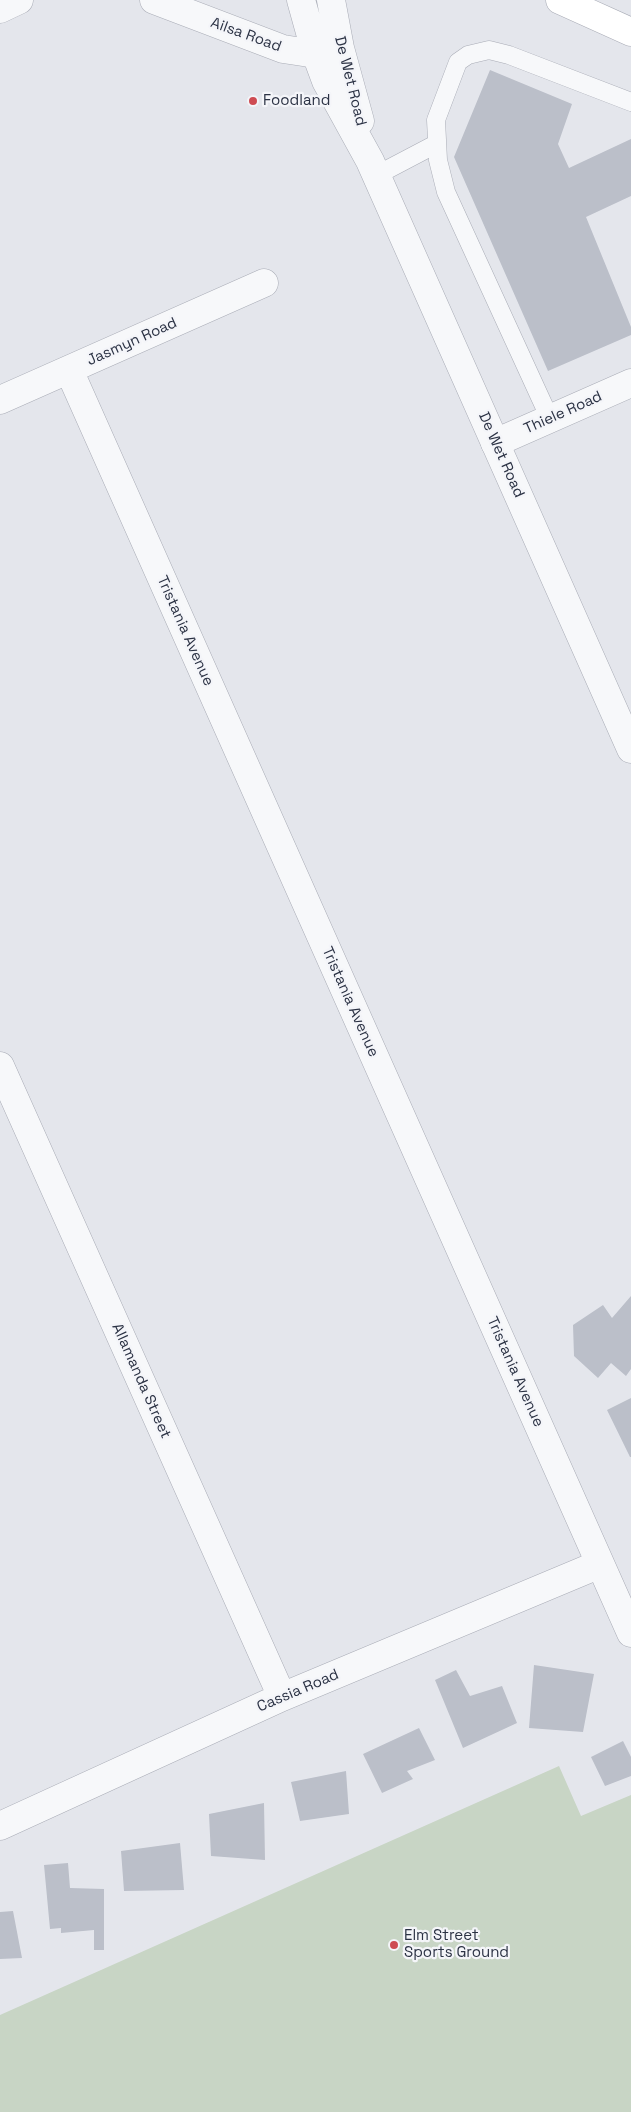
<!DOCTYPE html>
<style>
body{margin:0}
canvas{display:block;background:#e4e6ec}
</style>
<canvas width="631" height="2112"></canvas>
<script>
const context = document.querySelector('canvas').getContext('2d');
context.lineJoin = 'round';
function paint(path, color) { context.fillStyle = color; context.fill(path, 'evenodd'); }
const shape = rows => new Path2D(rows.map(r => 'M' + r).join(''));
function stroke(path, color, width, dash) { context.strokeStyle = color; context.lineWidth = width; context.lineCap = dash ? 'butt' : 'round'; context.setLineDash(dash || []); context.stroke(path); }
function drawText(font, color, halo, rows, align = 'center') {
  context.font = font + ' "Space Grotesk",sans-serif'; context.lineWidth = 4.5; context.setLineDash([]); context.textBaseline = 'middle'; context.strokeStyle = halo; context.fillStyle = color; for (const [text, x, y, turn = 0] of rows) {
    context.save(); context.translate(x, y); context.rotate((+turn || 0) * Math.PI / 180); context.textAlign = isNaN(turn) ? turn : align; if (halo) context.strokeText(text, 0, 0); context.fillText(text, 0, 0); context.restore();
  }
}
paint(shape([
 [559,1766,581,1816,631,1795,631,2112,0,2112,0,2015]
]), '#c8d5c5');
paint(shape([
 [490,70,572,104,558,144,569,168,631,139,631,196,586,217,631,327,631,335,548,371,454,157],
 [631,1296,631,1369,626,1376,611,1363,598,1378,574,1356,573,1325,603,1305,612,1318],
 [631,1398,631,1457,630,1457,607,1410],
 [534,1665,594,1674,583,1732,529,1728],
 [456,1670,470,1696,502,1686,517,1723,463,1748,435,1680],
 [419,1728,435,1760,407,1771,413,1779,382,1793,363,1754],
 [623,1741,631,1757,631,1776,605,1786,591,1757],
 [346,1771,349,1814,300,1821,291,1782],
 [264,1803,265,1860,211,1856,209,1814],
 [180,1843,184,1890,124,1891,121,1851],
 [68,1863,70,1888,104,1889,104,1950,94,1950,94,1930,61,1933,61,1928,50,1929,44,1865],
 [13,1911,22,1958,0,1959,0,1912]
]), '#bbbfc9');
const service = shape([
 [377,175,436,144],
 [550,419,446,192,438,160,436,120,458,62,468,55,489,50,509,55,631,102]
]);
const minor = shape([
 [154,0,283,49,316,54,337,49],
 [0,9,19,0],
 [69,370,631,1633],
 [0,400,264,283],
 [495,443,631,383],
 [0,1066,282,1697],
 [0,1826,282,1697,600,1564]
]);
const tertiary = shape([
 [301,0,316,54,326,81,370,161,631,749],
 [331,0,340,48,360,121]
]);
const secondary = shape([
 [560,0,631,32]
]);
stroke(service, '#a9acb6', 19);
stroke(minor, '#a9acb6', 29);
stroke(tertiary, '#a9acb6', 29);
stroke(secondary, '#a9acb6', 29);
stroke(service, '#f7f8fa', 18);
stroke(minor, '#f7f8fa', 28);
stroke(tertiary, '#f7f8fa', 28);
stroke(secondary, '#fff', 28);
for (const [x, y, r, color] of [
 [253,101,5,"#ce4b52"],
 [394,1945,5,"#ce4b52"]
]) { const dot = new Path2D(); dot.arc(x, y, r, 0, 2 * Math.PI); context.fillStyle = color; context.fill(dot); stroke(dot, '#f4f5f9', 2); }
drawText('15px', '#2b3244', '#f4f5f9', [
 ["Ailsa Road",246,35,20],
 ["De Wet Road",350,81,76],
 ["Jasmyn Road",132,342,-24],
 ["Thiele Road",563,413,-24],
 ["De Wet Road",501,455,66],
 ["Tristania Avenue",185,631,66],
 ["Tristania Avenue",350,1002,66],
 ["Tristania Avenue",515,1372,66],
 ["Allamanda Street",141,1381,66],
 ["Cassia Road",298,1691,-23]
]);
drawText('15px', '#2b3244', '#f4f5f9', [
 ["Foodland",263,101],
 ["Elm Street",404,1936],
 ["Sports Ground",404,1953]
], 'left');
</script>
